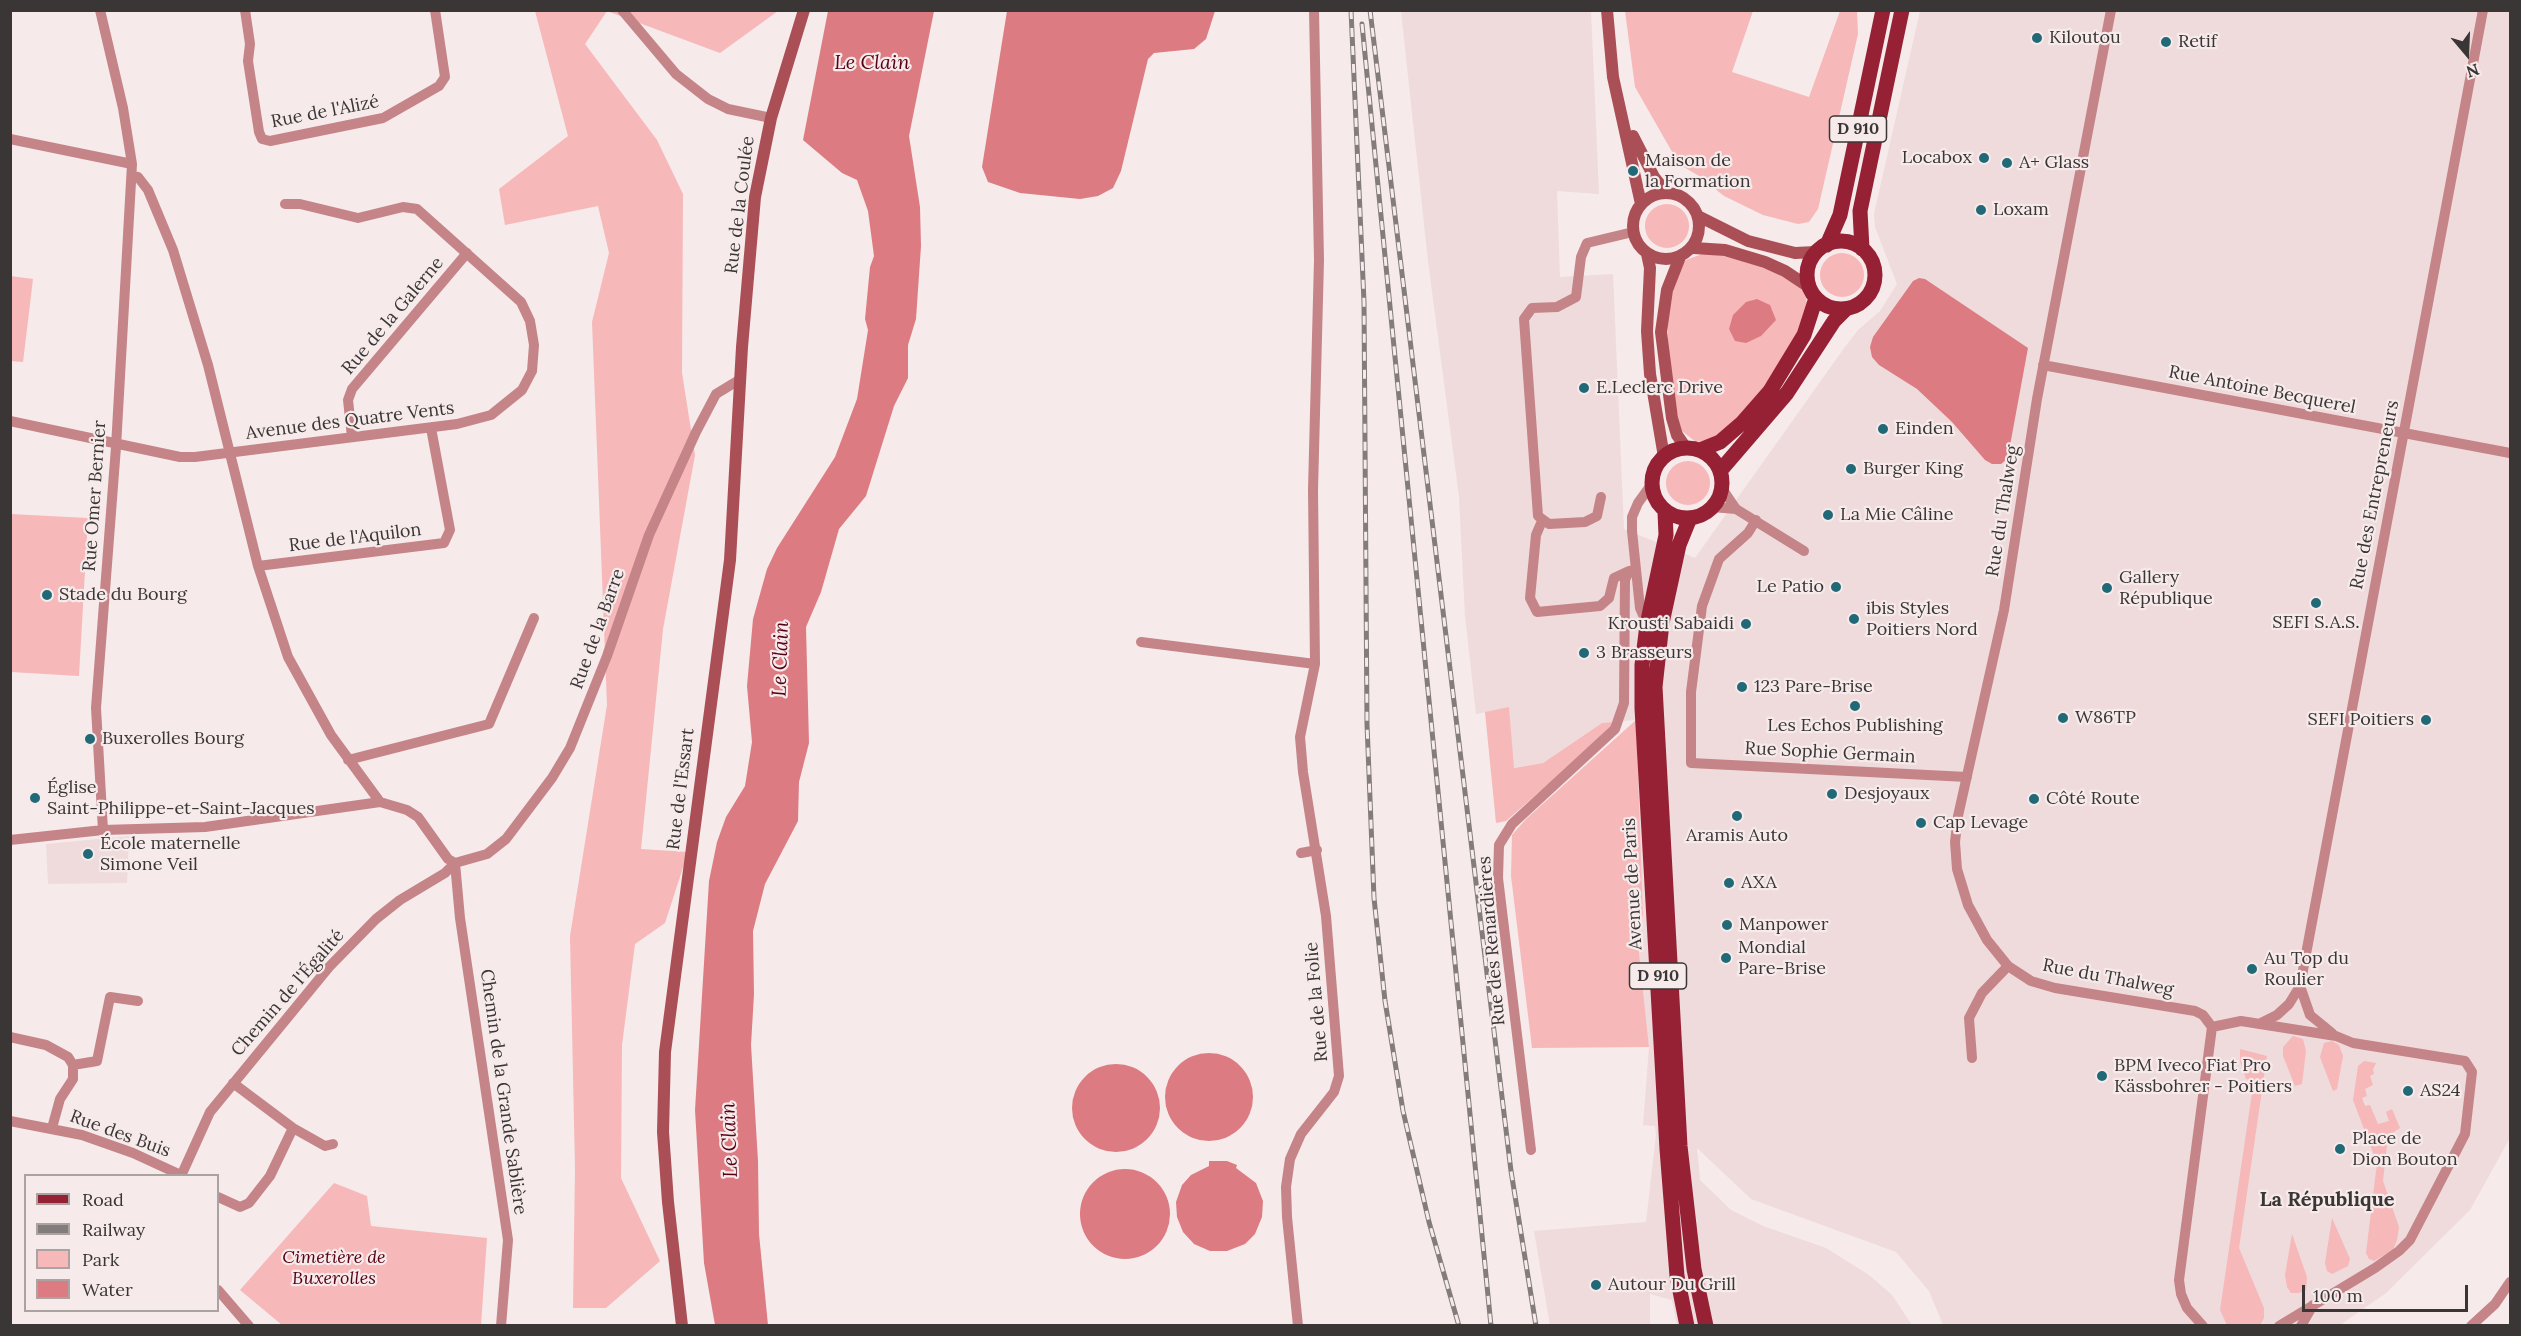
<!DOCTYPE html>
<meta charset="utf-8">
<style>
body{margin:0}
#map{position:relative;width:2521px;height:1336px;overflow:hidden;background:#f6eaea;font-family:Lora,serif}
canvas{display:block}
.frame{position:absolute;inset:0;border:12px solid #3a3636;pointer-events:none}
.legend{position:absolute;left:24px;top:1174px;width:195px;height:138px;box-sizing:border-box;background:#f6eaea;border:2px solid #aba2a2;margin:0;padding:8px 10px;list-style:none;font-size:18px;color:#3a3636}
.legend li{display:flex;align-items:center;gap:12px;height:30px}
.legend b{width:30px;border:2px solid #aba2a2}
.north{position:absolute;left:2437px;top:24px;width:60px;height:60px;-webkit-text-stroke:4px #f6eaea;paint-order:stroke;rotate:161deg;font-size:16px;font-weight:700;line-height:24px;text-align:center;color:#3a3636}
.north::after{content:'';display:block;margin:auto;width:21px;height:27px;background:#3a3636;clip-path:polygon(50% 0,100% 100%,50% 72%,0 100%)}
.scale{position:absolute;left:2302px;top:1285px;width:166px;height:27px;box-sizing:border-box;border:3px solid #3a3636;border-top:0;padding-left:8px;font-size:18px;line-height:21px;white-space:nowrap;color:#3a3636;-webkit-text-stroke:4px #f6eaea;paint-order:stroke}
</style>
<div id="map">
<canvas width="2521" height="1336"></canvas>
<div class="frame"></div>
<ul class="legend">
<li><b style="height:8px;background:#962134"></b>Road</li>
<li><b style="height:8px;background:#837c7c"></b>Railway</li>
<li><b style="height:16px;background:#f6b8b9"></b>Park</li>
<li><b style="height:16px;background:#dc7c82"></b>Water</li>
</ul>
<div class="north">N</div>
<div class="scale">100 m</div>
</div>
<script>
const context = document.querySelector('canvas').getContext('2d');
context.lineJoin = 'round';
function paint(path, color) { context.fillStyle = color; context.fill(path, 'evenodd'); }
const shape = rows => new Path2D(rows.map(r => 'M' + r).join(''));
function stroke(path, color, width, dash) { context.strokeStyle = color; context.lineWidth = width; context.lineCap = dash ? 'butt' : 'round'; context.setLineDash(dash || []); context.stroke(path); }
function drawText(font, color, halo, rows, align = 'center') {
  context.font = font + ' Lora,serif'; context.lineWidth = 4.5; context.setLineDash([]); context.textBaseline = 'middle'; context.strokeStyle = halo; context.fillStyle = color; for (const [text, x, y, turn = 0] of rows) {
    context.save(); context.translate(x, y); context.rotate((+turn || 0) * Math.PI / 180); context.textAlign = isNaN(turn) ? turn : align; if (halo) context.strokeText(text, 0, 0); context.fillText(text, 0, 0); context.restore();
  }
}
paint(shape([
 [1401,11,1591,11,1599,194,1557,191,1560,277,1613,274,1624,529,1695,558,1842,351,1858,330,1880,311,1897,284,1875,227,1874,214,1920,11,2510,11,2510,1138,2470,1210,2386,1293,2340,1325,1943,1325,1929,1291,1896,1252,1751,1199,1697,1148,1700,1180,1731,1210,1763,1226,1826,1248,1869,1275,1892,1295,1912,1325,1677,1325,1672,1300,1650,1294,1650,1325,1550,1325,1534,1231,1646,1222,1656,1135,1655,1126,1643,1125,1649,1047,1638,943,1643,914,1635,720,1602,723,1543,763,1513,768,1509,708,1476,714,1465,616,1459,497,1428,261],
 [129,836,127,883,48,884,46,844]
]), '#efdbdc');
paint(shape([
 [535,11,778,11,720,53,607,11,585,44,657,140,683,194,682,373,695,455,663,629,641,849,688,852,665,923,635,944,622,1045,621,1178,660,1261,606,1308,573,1308,575,1168,570,936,607,705,592,322,609,253,598,206,505,225,499,189,568,136],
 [1625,11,1753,11,1732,72,1809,97,1840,11,1857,11,1858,34,1818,209,1809,222,1798,224,1763,215,1724,196,1699,176,1679,164,1635,87],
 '1645 226a22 22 0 1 1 44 0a22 22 0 1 1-44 0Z',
 '1820 275a22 22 0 1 1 44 0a22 22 0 1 1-44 0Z',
 [1705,253,1735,258,1773,271,1800,286,1806,298,1808,310,1802,327,1774,375,1735,420,1713,439,1696,442,1682,431,1678,417,1669,362,1667,314,1670,298,1681,266,1686,260],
 [10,276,33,279,23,362,11,361],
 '1666 483a22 22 0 1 1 44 0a22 22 0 1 1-44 0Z',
 [10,514,88,518,79,676,11,672],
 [1509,707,1514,768,1543,763,1602,723,1614,722,1607,733,1506,821,1496,823,1485,712],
 [1636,720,1643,914,1638,943,1649,1047,1532,1048,1511,876,1512,835,1526,819],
 [2293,1036,2303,1039,2306,1051,2302,1084,2295,1086,2283,1056,2283,1047],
 [2332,1041,2339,1045,2343,1056,2337,1089,2333,1091,2320,1057,2324,1043],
 [2240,1049,2267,1056,2239,1248,2264,1308,2264,1318,2260,1325,2227,1325,2220,1310,2253,1086,2251,1080,2246,1079,2240,1061],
 [2364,1061,2376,1063,2373,1069,2374,1074,2370,1076,2373,1085,2365,1089,2367,1096,2362,1098,2365,1106,2370,1105,2378,1124,2389,1121,2386,1112,2392,1109,2400,1128,2388,1136,2383,1181,2399,1227,2397,1240,2393,1250,2374,1261,2369,1259,2366,1253,2377,1163,2353,1100,2358,1066],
 [334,1183,367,1196,371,1226,487,1238,481,1325,282,1325,240,1290],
 [2332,1218,2350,1259,2348,1266,2332,1274,2327,1271,2325,1263],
 [2292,1234,2307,1277,2306,1290,2299,1293,2291,1293,2287,1287,2285,1275]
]), '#f6b8b9');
paint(shape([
 [828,11,934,11,909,136,920,207,921,246,916,319,908,345,908,378,894,406,866,496,839,529,821,592,806,627,809,743,799,782,798,821,765,884,753,931,754,994,751,1045,758,1161,759,1234,768,1325,715,1325,704,1263,695,1110,709,881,717,842,726,817,745,786,752,742,747,686,753,619,767,569,777,548,835,457,857,399,868,330,865,319,870,267,874,256,868,211,857,180,842,173,803,140],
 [1007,11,1007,10,1215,11,1206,39,1194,49,1154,53,1148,59,1121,171,1113,188,1098,196,1080,199,1020,193,988,182,982,167],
 [1919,278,1925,279,2028,348,2009,451,2007,459,2001,464,1992,464,1985,460,1952,422,1917,389,1879,365,1872,357,1870,347,1873,337,1913,281],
 [1757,299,1770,305,1776,320,1761,336,1746,343,1735,341,1729,329,1733,315,1746,302],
 '1165 1097a44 44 0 1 1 88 0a44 44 0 1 1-88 0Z',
 '1072 1108a44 44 0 1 1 88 0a44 44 0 1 1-88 0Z',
 [1209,1161,1227,1161,1237,1165,1236,1168,1256,1183,1263,1201,1262,1217,1255,1234,1245,1244,1227,1251,1210,1251,1194,1244,1183,1232,1177,1217,1176,1202,1182,1185,1191,1175,1209,1166],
 '1080 1214a45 45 0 1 1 90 0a45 45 0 1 1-90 0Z'
]), '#dc7c82');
stroke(shape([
 [100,10,123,108,132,164,116,447,96,708,103,830],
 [245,10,250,44,248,61,259,132,262,139,270,141,383,118,439,86,445,77,435,10],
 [622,10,676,74,708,99,728,109,771,118],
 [1314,10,1319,260,1313,490,1315,664],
 [2111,10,2037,399,2004,610,1958,816,1955,842,1957,869,1968,905,1987,940,2008,966,2031,981,2055,988,2195,1011,2203,1015,2212,1027],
 [10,139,132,164],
 [132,176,138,177,148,190,173,250,208,365,258,566,288,657,331,735,380,802],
 [2043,365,2510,453],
 [10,421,180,457,195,457,457,424,491,415,522,390,532,371,534,345,530,321,521,302,417,209,403,207,358,218,300,204,285,204],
 [352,437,348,400,352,389,467,253],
 [1721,487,1736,509],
 [1601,497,1597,516,1585,522,1549,524,1538,516,1524,319,1532,308,1557,307,1576,297,1581,257,1587,243,1633,232],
 [1712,507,1736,509,1804,551],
 [1756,520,1748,533,1719,559,1702,606,1691,692,1691,763,1967,777],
 [1542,521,1536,535,1530,598,1537,612,1600,606,1609,598,1614,578,1629,571],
 [258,566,444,543,450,530,431,428],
 [1647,624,1640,608,1632,531,1632,517,1638,503,1651,485],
 [1141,642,1315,664,1300,737,1303,772,1326,916,1339,1076,1334,1092,1301,1134,1290,1159,1286,1187,1287,1217,1298,1326],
 [348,760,489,724,534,618],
 [10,840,103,830,205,827,380,802,407,810,418,817,448,859,455,863],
 [1301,853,1317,850],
 [455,863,487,854,506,839,552,778,570,748,607,656,649,535,696,432,716,394,739,380],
 [455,863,460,918,508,1240,501,1326],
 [2300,986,2310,1015,2332,1033],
 [2259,1024,2277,1015,2289,1004,2300,986,2483,10],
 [2212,1027,2241,1021,2336,1036,2353,1043,2465,1061,2472,1072,2465,1134,2410,1240,2399,1251,2375,1268,2279,1326],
 [10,1037,46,1045,68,1057,73,1065,73,1079,60,1099,52,1128],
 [1972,1058,1969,1018,1982,993,2008,966],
 [73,1065,97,1061,110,997,138,1001],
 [233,1083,293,1128,325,1146,333,1144],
 [10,1121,82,1135,133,1153,183,1176],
 [1531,1150,1498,878,1499,845,1512,824,1615,729,1624,703,1625,580,1629,571,1636,570],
 [181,1176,210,1112,329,967,376,919,400,900,445,873,455,863],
 [218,1197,240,1207,249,1203,270,1176,293,1128],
 [218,1290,249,1326],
 [2203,1326,2187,1308,2181,1294,2179,1280,2212,1027],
 [2301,1326,2313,1305],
 [2471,1326,2495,1304,2510,1282]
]), '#c58487', 10);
stroke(shape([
 [1607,10,1613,77,1641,204],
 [1633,136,1654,177,1666,192],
 '1633 226a33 33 0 1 1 66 0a33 33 0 1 1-66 0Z',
 [1698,216,1748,241,1795,253,1816,252],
 [1694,248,1725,250,1765,262,1785,271,1809,287],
 [1647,254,1650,268,1647,331,1650,374,1664,457],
 [1680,257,1667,290,1661,332,1672,418,1677,435,1686,448],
 [682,1326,668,1202,663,1132,665,1052,730,560,742,347,755,197,771,118,804,10]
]), '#ab4f56', 12);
stroke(shape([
 '1807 275a34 34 0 1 1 68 0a34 34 0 1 1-68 0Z',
 [1827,245,1840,215,1883,10],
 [1862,249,1860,211,1902,10],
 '1652 483a35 35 0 1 1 70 0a35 35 0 1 1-70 0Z',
 [1700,450,1720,442,1742,423,1770,391,1804,335,1816,298],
 [1720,471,1787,393,1834,321,1846,309],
 [1665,512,1666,535,1647,625,1642,665,1642,708,1667,1149,1677,1276,1687,1326],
 [1690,518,1679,545,1662,623,1655,687,1680,1146,1694,1269,1706,1326]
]), '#962134', 15);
const rail = shape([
 [1351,10,1364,302,1367,724,1374,898,1385,1001,1403,1111,1429,1222,1459,1326],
 [1370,10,1511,1171,1536,1326],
 [1362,24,1491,1326]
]);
stroke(rail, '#837c7c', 5);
stroke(rail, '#f6eaea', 3, [9]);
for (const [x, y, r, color] of [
 [2037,38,6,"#226977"],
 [2166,42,6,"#226977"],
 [1984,158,6,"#226977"],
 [2007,163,6,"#226977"],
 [1633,171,6,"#226977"],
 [1981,210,6,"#226977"],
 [1584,388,6,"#226977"],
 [1883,429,6,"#226977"],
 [1851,469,6,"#226977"],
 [1828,515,6,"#226977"],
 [1836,587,6,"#226977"],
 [2107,588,6,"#226977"],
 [47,595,6,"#226977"],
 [2316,603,6,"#226977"],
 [1854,619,6,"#226977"],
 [1746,624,6,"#226977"],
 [1584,653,6,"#226977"],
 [1742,687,6,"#226977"],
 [1855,706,6,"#226977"],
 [2063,718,6,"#226977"],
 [2426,720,6,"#226977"],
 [90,739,6,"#226977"],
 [1832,794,6,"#226977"],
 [35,798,6,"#226977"],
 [2034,799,6,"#226977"],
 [1737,816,6,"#226977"],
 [1921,823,6,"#226977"],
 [88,854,6,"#226977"],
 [1729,883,6,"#226977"],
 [1727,925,6,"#226977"],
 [1726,958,6,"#226977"],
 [2252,969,6,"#226977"],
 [2102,1076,6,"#226977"],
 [2408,1091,6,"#226977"],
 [2340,1149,6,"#226977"],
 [1596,1285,6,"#226977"]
]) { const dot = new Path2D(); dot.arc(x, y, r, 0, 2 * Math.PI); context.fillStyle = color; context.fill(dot); stroke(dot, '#f6eaea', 2); }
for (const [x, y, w] of [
 [1858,129,57],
 [1658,976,57]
]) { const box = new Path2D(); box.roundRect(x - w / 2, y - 13, w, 26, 4.5); context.fillStyle = '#f6eaea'; context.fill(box); stroke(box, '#3a3636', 1.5); }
drawText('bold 16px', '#3a3636', null, [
 ["D 910",1858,129],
 ["D 910",1658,976]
]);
drawText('18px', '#3a3636', '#f6eaea', [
 ["Kiloutou",2049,38],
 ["Retif",2178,42],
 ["Locabox",1972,158,"right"],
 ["Maison de",1645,161],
 ["la Formation",1645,182],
 ["A+ Glass",2019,163],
 ["Loxam",1993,210],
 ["E.Leclerc Drive",1596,388],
 ["Einden",1895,429],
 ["Burger King",1863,469],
 ["La Mie Câline",1840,515],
 ["Gallery",2119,578],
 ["République",2119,599],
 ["Le Patio",1824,587,"right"],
 ["Stade du Bourg",59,595],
 ["ibis Styles",1866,609],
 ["Poitiers Nord",1866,630],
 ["SEFI S.A.S.",2316,623,"center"],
 ["Krousti Sabaidi",1734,624,"right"],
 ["3 Brasseurs",1596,653],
 ["123 Pare-Brise",1754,687],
 ["W86TP",2075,718],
 ["SEFI Poitiers",2414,720,"right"],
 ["Les Echos Publishing",1855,726,"center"],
 ["Buxerolles Bourg",102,739],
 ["Église",47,788],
 ["Saint-Philippe-et-Saint-Jacques",47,809],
 ["Desjoyaux",1844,794],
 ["Côté Route",2046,799],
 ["Cap Levage",1933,823],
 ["Aramis Auto",1737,836,"center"],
 ["École maternelle",100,844],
 ["Simone Veil",100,865],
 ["AXA",1741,883],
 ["Manpower",1739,925],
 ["Mondial",1738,948],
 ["Pare-Brise",1738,969],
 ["Au Top du",2264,959],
 ["Roulier",2264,980],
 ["BPM Iveco Fiat Pro",2114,1066],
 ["Kässbohrer - Poitiers",2114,1087],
 ["AS24",2420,1091],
 ["Place de",2352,1139],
 ["Dion Bouton",2352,1160],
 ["Autour Du Grill",1608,1285]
], 'left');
drawText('18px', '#3a3636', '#f6eaea', [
 ["Rue de l'Alizé",325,112,-11],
 ["Rue de la Coulée",740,205,-83],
 ["Rue de la Galerne",393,316,-50],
 ["Rue Antoine Becquerel",2262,390,11],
 ["Avenue des Quatre Vents",350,421,-7],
 ["Rue des Entrepreneurs",2375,495,-79],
 ["Rue Omer Bernier",95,496,-86],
 ["Rue du Thalweg",2003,511,-81],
 ["Rue de l'Aquilon",355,538,-7],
 ["Rue de la Barre",598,629,-70],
 ["Rue Sophie Germain",1830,753,3],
 ["Rue de l'Essart",681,789,-83],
 ["Avenue de Paris",1633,884,-93],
 ["Rue des Renardières",1492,941,-95],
 ["Rue du Thalweg",2108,978,11],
 ["Chemin de l'Égalité",288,993,-49],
 ["Rue de la Folie",1317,1002,-95],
 ["Chemin de la Grande Sablière",503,1092,82],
 ["Rue des Buis",120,1134,20]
]);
drawText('italic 18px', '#580014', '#f6eaea', [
 ["Cimetière de",334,1258],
 ["Buxerolles",334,1279]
]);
drawText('italic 20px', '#580014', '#f6eaea', [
 ["Le Clain",872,63],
 ["Le Clain",781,659,-88],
 ["Le Clain",730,1140,-92]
]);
drawText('bold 20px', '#3a3636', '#f6eaea', [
 ["La République",2327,1200]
]);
</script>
